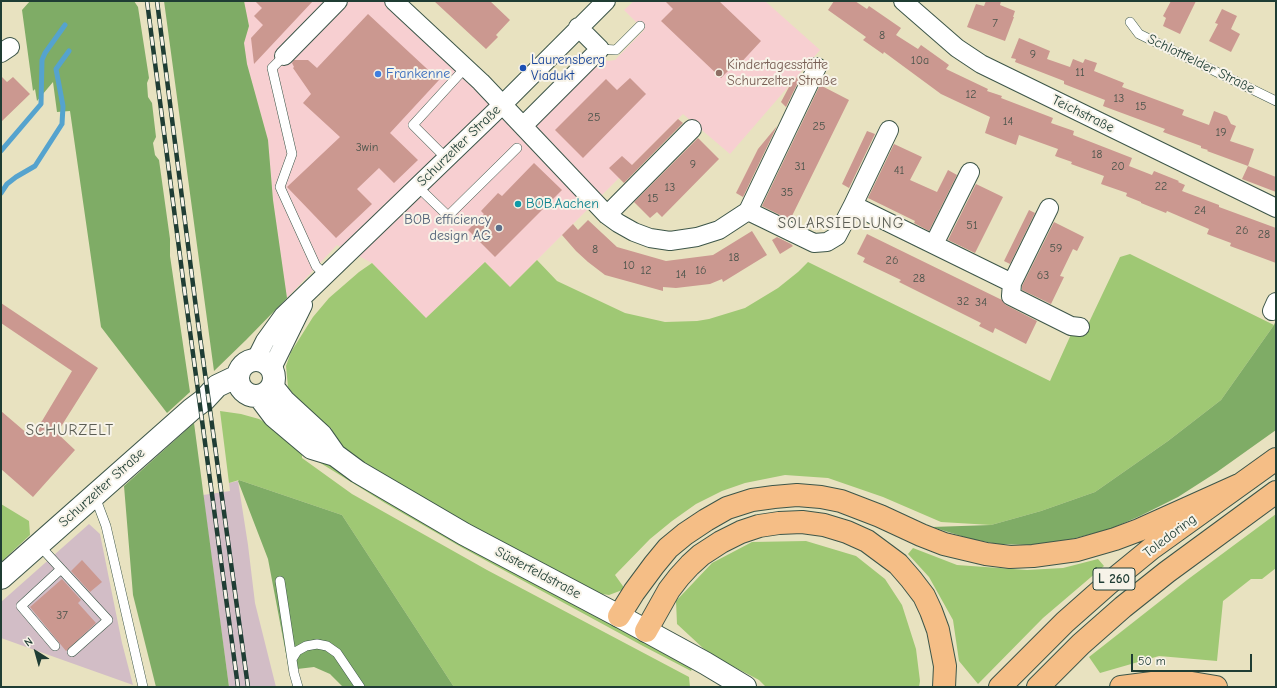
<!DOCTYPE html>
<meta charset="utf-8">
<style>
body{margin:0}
#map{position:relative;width:1277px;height:688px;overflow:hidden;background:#e8e2c0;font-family:"Comic Neue",sans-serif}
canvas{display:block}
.frame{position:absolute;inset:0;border:2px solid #1f3d34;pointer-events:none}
.north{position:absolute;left:16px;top:632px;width:40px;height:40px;-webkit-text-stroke:3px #f7f3e8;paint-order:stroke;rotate:323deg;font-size:11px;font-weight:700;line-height:16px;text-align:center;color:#1f3d34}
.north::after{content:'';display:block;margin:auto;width:14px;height:18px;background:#1f3d34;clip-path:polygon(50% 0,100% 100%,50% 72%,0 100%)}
.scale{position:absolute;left:1131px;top:654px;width:121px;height:18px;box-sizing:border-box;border:2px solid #1f3d34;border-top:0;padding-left:5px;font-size:12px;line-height:14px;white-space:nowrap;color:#1f3d34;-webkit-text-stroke:3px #f7f3e8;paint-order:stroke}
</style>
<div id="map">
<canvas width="1277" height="688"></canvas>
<div class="frame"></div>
<div class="north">N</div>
<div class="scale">50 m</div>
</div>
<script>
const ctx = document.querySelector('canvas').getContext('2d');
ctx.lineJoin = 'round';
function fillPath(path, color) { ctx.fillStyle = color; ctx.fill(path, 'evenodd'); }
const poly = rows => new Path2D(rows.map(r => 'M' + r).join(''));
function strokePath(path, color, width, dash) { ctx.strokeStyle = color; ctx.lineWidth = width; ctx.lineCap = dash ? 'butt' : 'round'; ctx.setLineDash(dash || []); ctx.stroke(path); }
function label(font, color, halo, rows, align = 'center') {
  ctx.font = font + ' "Comic Neue",sans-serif'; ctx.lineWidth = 4; ctx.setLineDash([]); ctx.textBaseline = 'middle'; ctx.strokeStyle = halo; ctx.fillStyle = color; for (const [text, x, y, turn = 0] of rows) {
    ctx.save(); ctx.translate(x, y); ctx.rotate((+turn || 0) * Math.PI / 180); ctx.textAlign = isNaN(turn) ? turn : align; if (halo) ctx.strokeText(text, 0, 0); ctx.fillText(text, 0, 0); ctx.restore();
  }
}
fillPath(poly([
 [244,1,401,1,536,124,602,58,608,61,615,60,644,30,624,10,634,1,765,1,820,50,730,154,683,114,510,287,485,262,426,319,372,263,337,245,287,298,273,200,268,140,247,64,244,43,249,26]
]), '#f7cfd1');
fillPath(poly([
 [238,481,248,545,255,603,276,687,229,687,203,495,230,491,229,483],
 [89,524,100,534,122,643,133,685,1,638,1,602]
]), '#d2bdc6');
fillPath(poly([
 [1130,254,1274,325,1221,400,1168,441,1095,492,1041,511,991,525,941,522,883,497,828,478,785,475,745,483,722,491,696,504,672,521,650,539,615,575,625,589,609,595,595,593,521,557,355,457,328,434,332,429,313,415,299,401,288,387,286,366,291,352,313,317,329,298,359,272,372,263,426,318,485,262,510,287,537,260,557,281,625,313,665,322,697,321,709,319,745,308,778,288,798,272,808,262,1050,381,1073,330,1083,335,1120,257],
 [220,411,241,414,259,419,278,430,302,454,302,458,352,494,487,570,689,677,690,687,454,687,342,515,239,480,229,483],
 [315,455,693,666,691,671,643,646,461,547,385,503,314,459],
 [1,504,29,521,30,535,1,562],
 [1276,514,1276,568,1262,579,1251,579,1223,601,1217,661,1159,656,1100,673,1089,657,1187,580],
 [806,541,856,556,885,579,902,605,916,649,920,681,919,687,766,687,759,680,721,660,704,649,677,624,676,601,712,563,752,542],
 [913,548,957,565,1027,570,1063,568,1098,559,1104,566,1043,618,978,684,959,661,953,620,929,577,908,554]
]), '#9fc874');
fillPath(poly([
 [30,1,134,1,138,7,149,78,147,83,148,97,152,103,156,137,153,143,155,155,159,160,170,239,170,256,190,392,167,413,101,327,70,111,57,112,53,82,37,101,35,89,33,91,22,10],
 [164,1,244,1,249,26,244,43,247,64,268,140,273,200,287,298,246,340,214,371],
 [1276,320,1276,430,1217,472,1178,497,1140,516,1110,529,1072,539,1030,545,998,544,971,539,932,527,991,525,1041,511,1095,492,1168,441,1221,400,1274,325],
 [194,423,229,687,156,687,133,595,124,486],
 [239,480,342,515,454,687,343,687,330,674,314,667,289,670,268,559,238,481]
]), '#7fac66');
strokePath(poly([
 [1,151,41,104,42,60,45,53,65,25],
 [1,193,7,184,16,177,35,166,62,124,63,106,56,69,69,51]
]), '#55a3ce', 5);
fillPath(poly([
 [255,1,313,1,254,64,251,38,263,25,254,16,262,8],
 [434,1,490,1,510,20,496,35,498,37,486,49],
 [665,1,719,1,761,41,736,68,733,66,721,78,661,21,673,9],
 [834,1,855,1,867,9,869,6,901,28,896,35,918,49,921,45,949,65,946,69,988,89,987,91,1002,96,1001,98,1053,118,1051,123,1074,131,1073,135,1132,158,1129,166,1152,175,1154,171,1179,181,1178,182,1185,185,1182,191,1219,205,1219,207,1276,228,1276,263,1230,246,1231,243,1207,234,1209,229,1167,211,1166,213,1141,203,1141,202,1126,196,1127,193,1101,184,1104,176,1071,164,1072,162,1055,156,1058,149,1019,135,1016,145,985,133,990,117,941,94,884,52,883,54,863,40,866,37,828,10],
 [986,1,1001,1,1000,5,1015,11,1013,17,1014,17,1005,41,967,27,976,4,984,6],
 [1171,1,1196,1,1180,34,1163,26,1166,18,1163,16],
 [1222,9,1237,16,1231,29,1240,34,1231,52,1209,41,1218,24,1215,23],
 [368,14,439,80,390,133,418,160,394,183,379,168,357,189,372,204,336,238,287,187,340,137,303,103,311,94,293,68,294,67,292,63,294,60,308,60,317,68],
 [1019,38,1050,51,1047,59,1070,67,1073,59,1083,63,1085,59,1097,63,1094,71,1124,83,1122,87,1184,110,1182,115,1209,125,1214,111,1227,116,1231,124,1236,126,1230,141,1254,149,1248,166,1276,177,1276,192,1242,179,1248,166,1207,151,1208,150,1201,148,1201,146,1163,132,1165,129,1103,106,1105,100,1064,84,1064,81,1015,62,1016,59,1011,58],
 [799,75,801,76,786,107,781,102,789,87],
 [1,76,7,82,13,77,30,94,1,122],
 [630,78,646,94,583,158,555,130,606,79,617,90],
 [820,85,849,100,790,220,762,206],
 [678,119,683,123,624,183,609,168,622,156,632,165],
 [777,126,743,197,736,193,758,149],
 [867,131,875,134,849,188,842,184],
 [698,138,719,159,662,217,657,212,650,218,634,202],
 [894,144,922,157,910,180,937,192,948,170,957,175,929,231,914,223,915,221,868,198],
 [534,163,562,190,495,257,468,230,484,214,481,211,498,193,502,196],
 [976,184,1003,197,975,253,948,240],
 [1029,210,1035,213,1010,264,1004,261],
 [588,220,617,247,666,261,713,255,752,231,767,255,723,282,722,279,710,284,676,288,663,287,663,291,605,275,588,262,576,251,562,235,573,224,578,230],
 [1054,222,1084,237,1077,251,1073,249,1060,276,1064,277,1051,304,1022,290,1022,286],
 [867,234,1002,300,1006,305,1037,321,1026,344,995,328,993,333,979,326,981,323,899,282,901,280,863,262,865,258,857,254],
 [777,237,791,244,793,246,780,254,772,240],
 [1,303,98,368,57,433,75,450,33,497,1,469,1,411,29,435,42,421,72,371,1,323],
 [82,560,102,582,90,592,71,571],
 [62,579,81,600,78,603,96,623,66,651,30,607]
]), '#cb9890');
const service = poly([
 [1130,22,1139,34,1276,101],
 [600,49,616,50,640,26],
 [284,56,272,68,292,154,280,187,316,266,325,275],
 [446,158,413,125,466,67],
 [417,186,448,216,517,148],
 [93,496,97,502,106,526,143,687],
 [39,545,108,620,72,652],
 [280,581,294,673,298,687],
 [55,646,21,606,61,569],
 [292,659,297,651,306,646,317,644,327,646,337,653,360,687]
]);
const minor = poly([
 [394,1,481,82,607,215,618,223,634,232,650,238,670,241,697,237,719,230,748,211,814,243,827,242,837,236,853,205,1012,283,1011,296,1071,326,1080,327],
 [903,1,957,48,981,64,1276,208],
 [1,53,10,47],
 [284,56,338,1],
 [523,126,600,49,578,27],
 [853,205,889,130],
 [748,211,817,67],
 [607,215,692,129],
 [934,244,970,172],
 [1012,283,1049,208],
 [1272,311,1276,302],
 [256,359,265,341,283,316,502,105,606,1],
 [272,368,303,305]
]);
const tertiary = poly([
 '238 378a18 18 0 1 1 36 0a18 18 0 1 1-36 0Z',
 [272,386,284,401,321,435,335,455,358,472,464,534,619,616,705,663,745,687],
 [259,396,274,416,312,448,335,455],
 [1,578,192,409,204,400,217,386,238,376]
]);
const trunk = poly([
 [619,616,634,592,654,565,668,548,685,534,706,520,727,508,752,500,774,497,797,495,821,497,841,501,880,516,921,535,944,544,986,554,1010,557,1033,556,1077,550,1115,539,1139,530,1239,485],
 [646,631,669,590,679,577,690,565,701,555,721,542,741,532,759,526,779,523,802,522,824,525,847,532,867,541,898,564,911,579,924,596,931,611,938,630,945,666,944,687],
 [1000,687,1065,622,1108,584,1152,548,1276,459],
 [1038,687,1081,644,1123,607,1167,572,1276,492],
 [1121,687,1160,682,1186,682,1216,687]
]);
strokePath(service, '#3d5649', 10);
strokePath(minor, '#3d5649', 20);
strokePath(tertiary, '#3d5649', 24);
strokePath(trunk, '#3d5649', 24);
strokePath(service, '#fff', 9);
strokePath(minor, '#fff', 18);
strokePath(tertiary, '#fff', 22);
strokePath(trunk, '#f5be86', 22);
const rail = poly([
 [147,1,184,287,238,687],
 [157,1,196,308,248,687]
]);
strokePath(rail, '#1f3d34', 4.5);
strokePath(rail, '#f7f3e8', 3, [9]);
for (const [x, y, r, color] of [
 [523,68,4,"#1a4fb4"],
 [719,73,4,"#8d6e63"],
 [378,74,4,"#3f7fe0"],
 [518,204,4,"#0f9aa8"],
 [499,228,4,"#5c6f8a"]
]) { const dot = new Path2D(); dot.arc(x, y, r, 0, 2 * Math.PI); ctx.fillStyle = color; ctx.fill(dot); strokePath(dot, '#f7f3e8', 1.5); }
label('12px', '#4a544b', null, [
 ["7",995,24],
 ["8",882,36],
 ["9",1033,55],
 ["10a",920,61],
 ["11",1080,73],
 ["12",971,95],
 ["13",1119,99],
 ["15",1141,107],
 ["25",594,118],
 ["14",1008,122],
 ["25",819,127],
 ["19",1221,133],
 ["3win",367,148],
 ["18",1097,155],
 ["9",693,165],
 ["31",800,167],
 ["20",1118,167],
 ["41",899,171],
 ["22",1161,187],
 ["13",670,188],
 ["35",787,193],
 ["15",653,199],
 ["24",1200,211],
 ["51",972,226],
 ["26",1242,231],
 ["28",1264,235],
 ["59",1056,249],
 ["8",595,250],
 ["18",734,258],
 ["26",892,261],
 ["10",629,266],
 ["12",646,271],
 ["16",701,271],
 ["14",681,275],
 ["63",1043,276],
 ["28",919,279],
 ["32",963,302],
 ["34",981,303],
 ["37",62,616]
]);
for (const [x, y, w] of [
 [1114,579,42]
]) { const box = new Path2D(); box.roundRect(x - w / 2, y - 11, w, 22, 3); ctx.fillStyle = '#f7f3e8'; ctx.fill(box); strokePath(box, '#1f3d34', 1); }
label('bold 13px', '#1f3d34', null, [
 ["L 260",1114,579]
]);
label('14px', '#164399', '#f7f3e8', [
 ["Laurensberg",531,60],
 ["Viadukt",531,76]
], 'left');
label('14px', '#1f3d34', '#f7f3e8', [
 ["Schlottfelder Straße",1201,64,26],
 ["Teichstraße",1083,114,26],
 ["Schurzelter Straße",459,146,-44],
 ["Schurzelter Straße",102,488,-42],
 ["Toledoring",1170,536,-37],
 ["Süsterfeldstraße",538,573,28]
]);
label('14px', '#785e54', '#f7f3e8', [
 ["Kindertagesstätte",727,65],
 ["Schurzelter Straße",727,81]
], 'left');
label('14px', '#366cbe', '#f7f3e8', [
 ["Frankenne",386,74]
], 'left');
label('14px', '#0d838f', '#f7f3e8', [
 ["BOB.Aachen",526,204]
], 'left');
label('14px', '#4e5e75', '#f7f3e8', [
 ["BOB efficiency",491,220],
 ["design AG",491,236]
], 'right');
ctx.letterSpacing = '1px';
label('15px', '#5b5d54', '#f7f3e8', [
 ["SOLARSIEDLUNG",841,224],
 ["SCHURZELT",70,431]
]);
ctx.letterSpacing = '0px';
</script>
